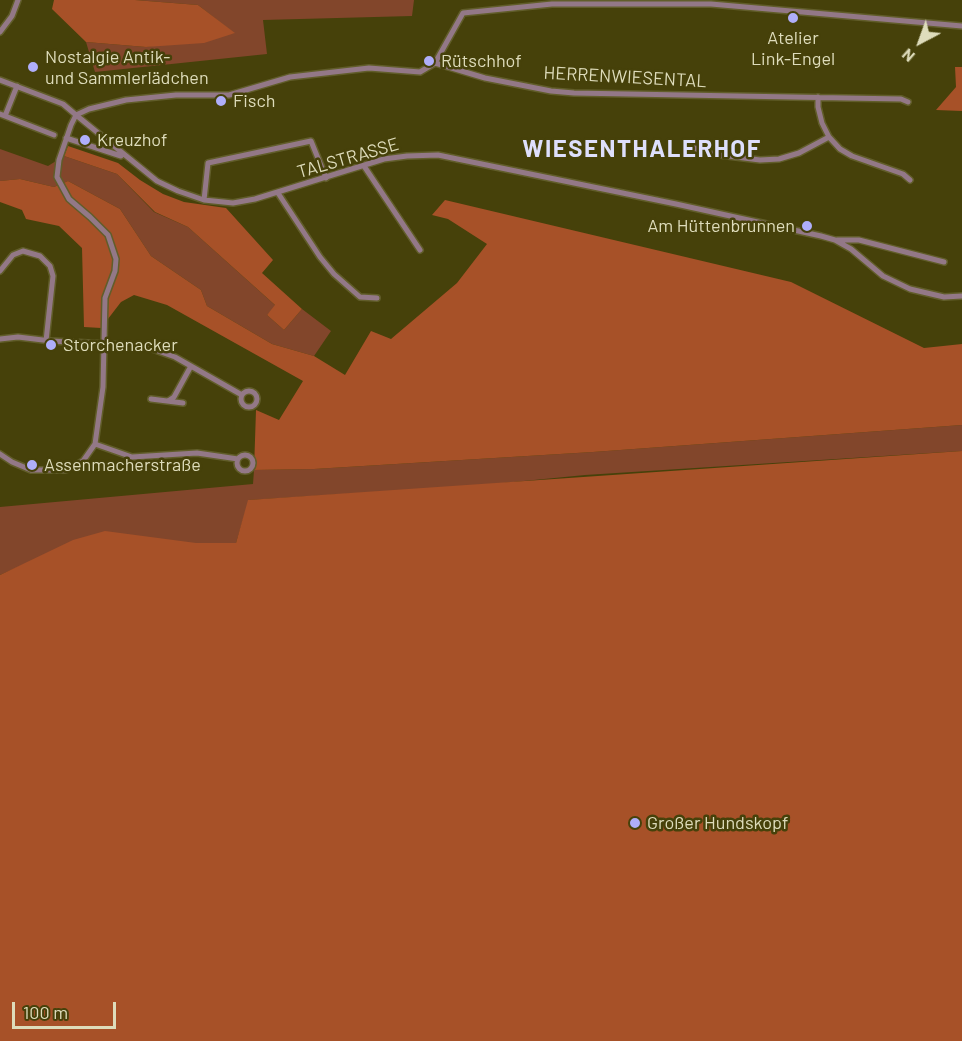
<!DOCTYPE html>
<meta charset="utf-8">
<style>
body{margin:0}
#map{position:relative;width:962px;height:1041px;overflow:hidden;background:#46410a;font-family:Barlow,sans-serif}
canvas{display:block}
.north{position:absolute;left:890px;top:12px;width:60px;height:60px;-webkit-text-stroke:4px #46410a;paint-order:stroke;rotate:221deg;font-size:16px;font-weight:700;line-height:24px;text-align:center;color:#dedcbb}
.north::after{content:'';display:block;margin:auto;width:21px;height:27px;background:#dedcbb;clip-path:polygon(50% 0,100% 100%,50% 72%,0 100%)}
.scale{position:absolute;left:12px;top:1002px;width:104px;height:27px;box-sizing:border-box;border:3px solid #dedcbb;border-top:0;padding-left:8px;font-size:18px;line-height:21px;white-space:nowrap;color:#dedcbb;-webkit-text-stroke:4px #46410a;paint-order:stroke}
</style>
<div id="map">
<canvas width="962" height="1041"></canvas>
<div class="north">N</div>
<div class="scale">100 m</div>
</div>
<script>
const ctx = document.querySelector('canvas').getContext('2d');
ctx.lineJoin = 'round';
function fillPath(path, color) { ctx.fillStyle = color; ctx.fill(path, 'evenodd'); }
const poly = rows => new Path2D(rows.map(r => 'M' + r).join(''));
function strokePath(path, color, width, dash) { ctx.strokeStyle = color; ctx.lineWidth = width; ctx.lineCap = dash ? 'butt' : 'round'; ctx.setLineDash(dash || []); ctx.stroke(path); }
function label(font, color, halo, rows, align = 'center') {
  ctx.font = font + ' Barlow,sans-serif'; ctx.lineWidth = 5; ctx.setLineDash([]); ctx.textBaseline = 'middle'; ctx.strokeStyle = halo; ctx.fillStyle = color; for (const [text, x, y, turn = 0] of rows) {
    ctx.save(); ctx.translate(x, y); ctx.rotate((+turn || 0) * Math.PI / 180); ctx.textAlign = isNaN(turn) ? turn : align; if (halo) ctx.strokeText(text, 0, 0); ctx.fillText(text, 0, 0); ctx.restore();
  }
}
fillPath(poly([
 [135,0,414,0,412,16,263,20,267,54,95,72,86,42,146,47,234,33,198,5],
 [0,149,48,166,64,156,117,174,154,212,188,227,276,306,267,315,284,330,302,309,331,331,314,356,272,344,207,306,201,290,151,256,120,209,68,181,54,187,20,179,0,181],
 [962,425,962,451,585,475,473,486,249,500,236,543,196,543,34,560,0,575,0,507,253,484,254,470,314,469,593,452]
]), '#82462b');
fillPath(poly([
 [54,0,135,0,198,5,235,33,204,43,146,47,86,42,52,9],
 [955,67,962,67,962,111,936,110,956,87],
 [68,146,118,163,140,180,163,194,184,202,226,208,273,260,262,273,302,309,284,330,267,315,275,305,188,227,155,212,117,174,64,156],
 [20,179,54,187,68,181,120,209,151,256,201,290,207,306,272,344,314,356,345,375,371,331,391,339,457,283,487,244,448,219,432,215,445,200,791,282,924,348,962,344,962,425,593,452,314,469,254,470,256,410,279,420,303,381,167,305,134,295,121,302,101,328,84,327,82,248,59,226,26,219,22,210,0,202,0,181],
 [962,451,962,1041,0,1041,0,575,73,540,105,531,196,543,236,543,248,500]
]), '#a75128');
const street = poly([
 [0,32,12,16,18,0],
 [435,63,485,78,551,91,574,93,901,99,908,102],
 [0,80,63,104,76,115,89,109,126,100,176,95,229,95,290,77,369,68,420,72,435,63,463,13,552,4,711,4,962,26],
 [818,97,818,107,822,123,829,137,840,149,852,156,903,174,910,180],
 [0,114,54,135],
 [5,116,17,86],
 [66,138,121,156],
 [689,145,704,153,760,160,779,159,799,153,829,137],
 [364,166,420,250],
 [278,193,320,257,334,274,360,297,377,298],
 [204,200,208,163,311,141,326,178],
 [837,240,859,240,944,262],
 [0,271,13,255,23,251,40,256,50,266,53,276,46,341],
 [0,339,18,337,51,341,144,346,175,357,242,395],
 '241 399a8 8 0 1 1 16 0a8 8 0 1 1-16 0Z',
 [151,399,183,403],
 [168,401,174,397,191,366],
 [95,444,132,457,197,453,238,459],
 [0,454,12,462,31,470,66,470,83,461,95,444,103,387,105,298,115,271,116,259,108,235,90,217,69,199,57,177,59,160,71,125,76,115,157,181,178,191,204,200,233,203,255,199,384,159,407,156,438,155,676,204,821,236,835,240,851,249,883,276,910,289,944,297,962,296],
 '237 463a8 8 0 1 1 16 0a8 8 0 1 1-16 0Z'
]);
strokePath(street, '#615d2a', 8);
strokePath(street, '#937887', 5);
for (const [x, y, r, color] of [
 [793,18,6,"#afaefa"],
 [429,61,6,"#afaefa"],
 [33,67,6,"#afaefa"],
 [221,101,6,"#afaefa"],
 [85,140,6,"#afaefa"],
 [807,226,6,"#afaefa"],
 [51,345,6,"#afaefa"],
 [32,465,6,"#afaefa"],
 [635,823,6,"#afaefa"]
]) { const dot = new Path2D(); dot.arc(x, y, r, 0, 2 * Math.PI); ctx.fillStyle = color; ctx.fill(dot); strokePath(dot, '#46410a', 2); }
label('18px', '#dedcbb', '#46410a', [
 ["Atelier",793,38,"center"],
 ["Link-Engel",793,59,"center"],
 ["Nostalgie Antik-",45,57],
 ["und Sammlerlädchen",45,78],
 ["Rütschhof",441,61],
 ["Fisch",233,101],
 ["Kreuzhof",97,140],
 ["Am Hüttenbrunnen",795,226,"right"],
 ["Storchenacker",63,345],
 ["Assenmacherstraße",44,465],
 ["Großer Hundskopf",647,823]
], 'left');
label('18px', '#dedcbb', '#46410a', [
 ["HERRENWIESENTAL",625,77,3],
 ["TALSTRASSE",348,158,-16]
]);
ctx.letterSpacing = '1.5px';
label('bold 24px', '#dedffc', '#46410a', [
 ["WIESENTHALERHOF",642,149]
]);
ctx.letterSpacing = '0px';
</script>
